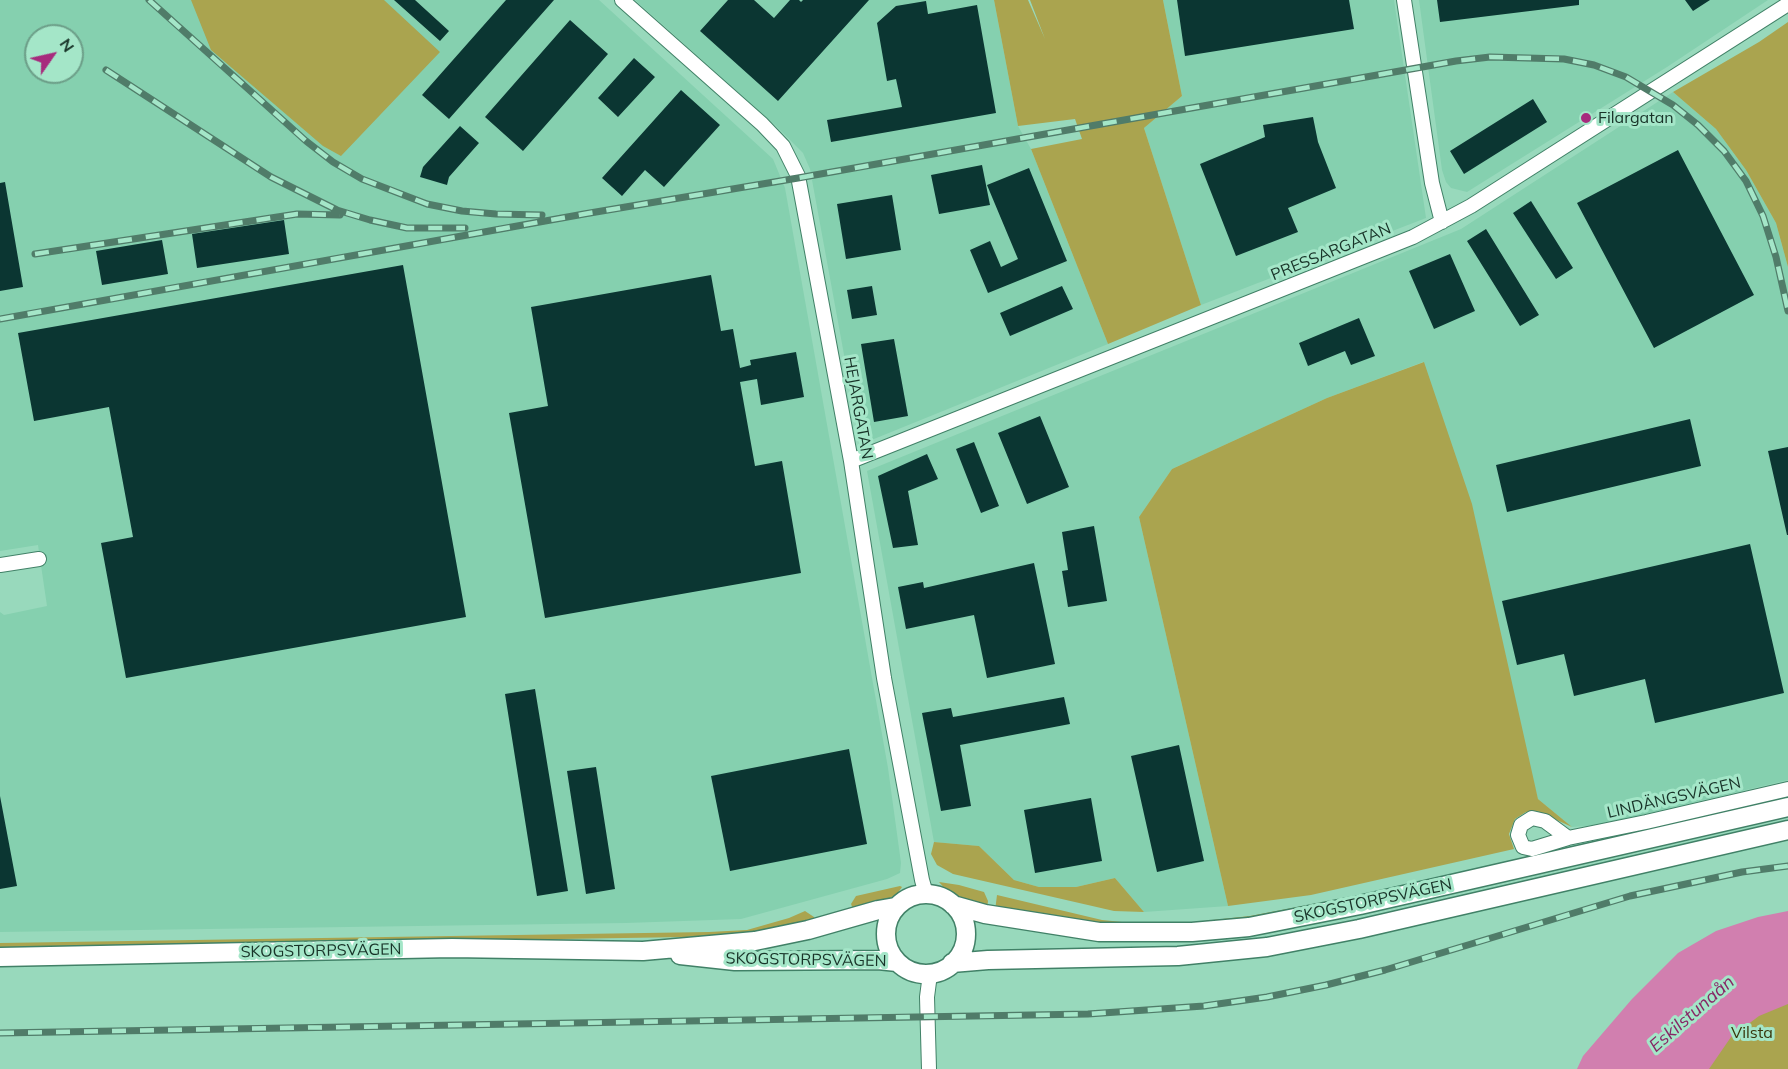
<!DOCTYPE html>
<meta charset="utf-8">
<style>
body{margin:0}
#map{position:relative;width:1788px;height:1069px;overflow:hidden;background:#98d9bc;font-family:Mulish,sans-serif}
canvas{display:block}
.north{position:absolute;left:24px;top:24px;width:60px;height:60px;box-sizing:border-box;background:#a4e6c8;border:2px solid #6c9e88;border-radius:50%;rotate:56deg;font-size:16px;font-weight:700;line-height:24px;text-align:center;color:#183328}
.north::after{content:'';display:block;margin:auto;width:21px;height:27px;background:#a72b7d;clip-path:polygon(50% 0,100% 100%,50% 72%,0 100%)}
</style>
<div id="map">
<canvas width="1788" height="1069"></canvas>
<div class="north">N</div>
</div>
<script>
const ctx = document.querySelector('canvas').getContext('2d');
ctx.lineJoin = 'round';
function fillPath(path, color) { ctx.fillStyle = color; ctx.fill(path, 'evenodd'); }
const poly = rows => new Path2D(rows.map(r => 'M' + r).join(''));
function strokePath(path, color, width, dash) { ctx.strokeStyle = color; ctx.lineWidth = width; ctx.lineCap = dash ? 'butt' : 'round'; ctx.setLineDash(dash || []); ctx.stroke(path); }
function label(font, color, halo, rows, align = 'center') {
  ctx.font = font + ' Mulish,sans-serif'; ctx.lineWidth = 6; ctx.setLineDash([]); ctx.textBaseline = 'middle'; ctx.strokeStyle = halo; ctx.fillStyle = color; for (const [text, x, y, turn = 0] of rows) {
    ctx.save(); ctx.translate(x, y); ctx.rotate((+turn || 0) * Math.PI / 180); ctx.textAlign = isNaN(turn) ? turn : align; if (halo) ctx.strokeText(text, 0, 0); ctx.fillText(text, 0, 0); ctx.restore();
  }
}
fillPath(poly([
 [0,0,599,0,773,159,785,188,888,768,901,863,900,873,887,879,741,919,626,923,0,932,0,612,4,615,47,606,38,545,0,551],
 [36,36,72,36,72,72,36,72],
 [635,0,994,0,1018,126,1031,149,1108,344,869,441,858,431,810,169,803,153,775,125],
 [1163,0,1394,0,1426,218,1201,305,1144,128,1182,96],
 [1419,0,1768,0,1667,67,1467,192,1451,188,1446,182,1442,170],
 [1673,92,1716,129,1746,170,1776,223,1788,267,1788,780,1598,825,1572,827,1538,799,1423,362,1327,398,1172,469,1139,517,1228,906,1144,912,1115,878,1076,887,1039,887,1014,880,979,846,934,842,867,471,1461,229]
]), '#85d0af');
fillPath(poly([
 [191,0,384,0,440,52,341,156,323,146,211,50],
 [994,0,1028,0,1045,39,1030,0,1163,0,1182,96,1144,128,1201,305,1108,344,1031,149,1082,139,1075,119,1018,126],
 [1788,22,1788,267,1776,223,1746,170,1716,129,1673,92,1759,42],
 [1424,362,1472,504,1538,799,1572,827,1537,811,1526,812,1515,819,1509,834,1514,849,1311,895,1228,906,1139,517,1172,469,1327,398],
 [1788,798,1788,802,1453,878,1215,925,1121,927,995,911,997,895,1102,920,1142,924,1195,922,1250,916,1361,895],
 [934,842,979,846,1014,880,1039,887,1076,887,1115,878,1144,912,1114,911,953,874,937,865,931,854],
 [939,882,959,885,984,892,988,901,987,909,947,891],
 [900,886,902,887,897,894,888,899,853,909,851,904,856,896],
 [805,911,814,917,815,921,745,933,686,937,0,948,0,943,709,932,747,930,789,918],
 [1788,991,1788,1069,1657,1069]
]), '#aaa44f');
fillPath(poly([
 [1788,911,1788,1004,1759,1016,1731,1037,1709,1069,1577,1069,1583,1056,1632,999,1678,953,1716,931,1758,917]
]), '#d17faf');
fillPath(poly([
 [394,0,415,0,449,31,440,41],
 [506,0,554,0,449,119,422,95],
 [728,0,754,0,774,18,790,0,799,0,801,2,803,0,869,0,778,101,700,31],
 [1177,0,1349,0,1354,29,1185,56],
 [1437,0,1579,0,1579,5,1440,22],
 [1685,0,1710,0,1693,11],
 [926,1,928,14,977,5,996,113,831,142,827,120,902,107,896,79,887,81,877,23,896,6],
 [570,20,608,54,523,151,485,117],
 [634,58,655,77,618,117,598,98],
 [681,90,720,125,664,187,645,170,622,196,602,178],
 [1533,99,1547,122,1464,174,1450,151],
 [1313,117,1318,142,1336,188,1288,208,1298,232,1236,256,1200,164,1265,137,1263,125],
 [460,126,479,143,449,177,447,185,420,177,423,167],
 [1678,150,1754,295,1654,348,1577,203],
 [982,165,990,205,939,214,931,175],
 [1029,168,1067,261,988,293,970,250,990,241,1001,267,1018,259,987,185],
 [5,182,23,287,0,291,0,183],
 [892,195,901,250,846,259,837,204],
 [1531,201,1573,268,1556,279,1513,213],
 [284,220,289,254,197,268,192,234],
 [1486,229,1539,315,1520,326,1467,241],
 [162,240,168,274,102,285,96,251],
 [1450,254,1475,311,1434,329,1409,271],
 [403,265,466,617,126,678,101,543,133,537,109,407,34,421,18,333],
 [711,275,721,331,733,329,740,368,751,365,750,360,796,352,804,397,761,405,757,379,740,382,755,466,782,461,801,573,545,618,509,413,548,406,531,307],
 [872,286,877,315,852,319,847,290],
 [1062,286,1073,309,1010,336,1000,313],
 [1359,318,1375,356,1351,365,1345,351,1308,366,1299,343],
 [894,339,908,416,874,422,861,344],
 [1040,416,1069,487,1027,504,998,433],
 [1690,419,1701,466,1507,512,1496,465],
 [974,442,999,506,981,513,956,449],
 [1788,447,1788,535,1787,535,1768,451],
 [927,454,938,479,908,491,918,545,893,548,878,476],
 [1094,526,1107,601,1068,607,1062,571,1068,570,1062,532],
 [1750,544,1784,693,1655,723,1645,679,1574,696,1564,654,1517,665,1502,601],
 [1034,563,1055,664,987,678,974,615,906,629,898,587,923,582,924,588],
 [535,689,568,891,537,896,505,694],
 [1064,697,1070,724,960,745,971,806,941,811,922,713,951,708,953,717],
 [1179,745,1204,861,1157,872,1131,756],
 [849,749,867,844,730,871,711,776],
 [596,767,615,889,586,894,567,771],
 [0,796,17,886,0,889],
 [1091,798,1102,861,1035,873,1024,810]
]), '#0b3632');
const street = poly([
 [622,0,762,124,783,146,798,176,851,461,884,678,922,880,926,894],
 [1404,0,1432,183,1442,222],
 [851,461,1413,237,1471,206,1788,4],
 [0,565,39,559],
 [1568,838,1545,821,1532,818,1521,825,1518,835,1523,847,1532,849,1568,838,1646,822,1788,789],
 [929,1069,927,997,930,974]
]);
const secondary = poly([
 '886 934a40 40 0 1 1 80 0a40 40 0 1 1-80 0Z',
 [953,905,985,914,1099,932,1192,932,1249,927,1360,905,1788,807],
 [680,955,735,961,878,960,897,962],
 [0,957,452,948,643,951,755,941,808,930,878,910,895,907],
 [952,963,988,960,1178,956,1267,947,1359,929,1788,830]
]);
strokePath(street, '#418167', 16);
strokePath(secondary, '#418167', 21);
strokePath(street, '#fff', 14);
strokePath(secondary, '#fff', 18);
const rail = poly([
 [149,0,306,141,333,162,362,179,427,204,462,211,496,214,542,215],
 [106,70,271,177,337,210,370,220,407,228,465,228],
 [35,254,297,214,340,215],
 [0,319,584,214,798,178,1456,61,1490,57,1564,59,1594,65,1626,77,1673,105,1698,125,1724,151,1746,181,1763,216,1776,257,1788,311],
 [0,1033,1088,1014,1204,1006,1267,997,1326,985,1385,970,1630,896,1742,872,1788,866]
]);
strokePath(rail, '#507c69', 7);
strokePath(rail, '#a4e6c8', 4.5, [14]);
for (const [x, y, r, color] of [
 [1586,118,6,"#a72b7d"]
]) { const dot = new Path2D(); dot.arc(x, y, r, 0, 2 * Math.PI); ctx.fillStyle = color; ctx.fill(dot); strokePath(dot, '#a4e6c8', 2); }
label('16px', '#183328', '#a4e6c8', [
 ["Filargatan",1598,118]
], 'left');
label('16px', '#183328', '#a4e6c8', [
 ["PRESSARGATAN",1331,252,-22],
 ["HEJARGATAN",858,408,80],
 ["LINDÄNGSVÄGEN",1674,798,-13],
 ["SKOGSTORPSVÄGEN",1373,901,-12],
 ["SKOGSTORPSVÄGEN",321,951,-1],
 ["SKOGSTORPSVÄGEN",806,960,1]
]);
label('16px', '#38350b', '#a4e6c8', [
 ["Vilsta",1752,1033]
]);
label('italic 18px', '#872665', '#a4e6c8', [
 ["Eskilstunaån",1692,1014,-41]
]);
</script>
